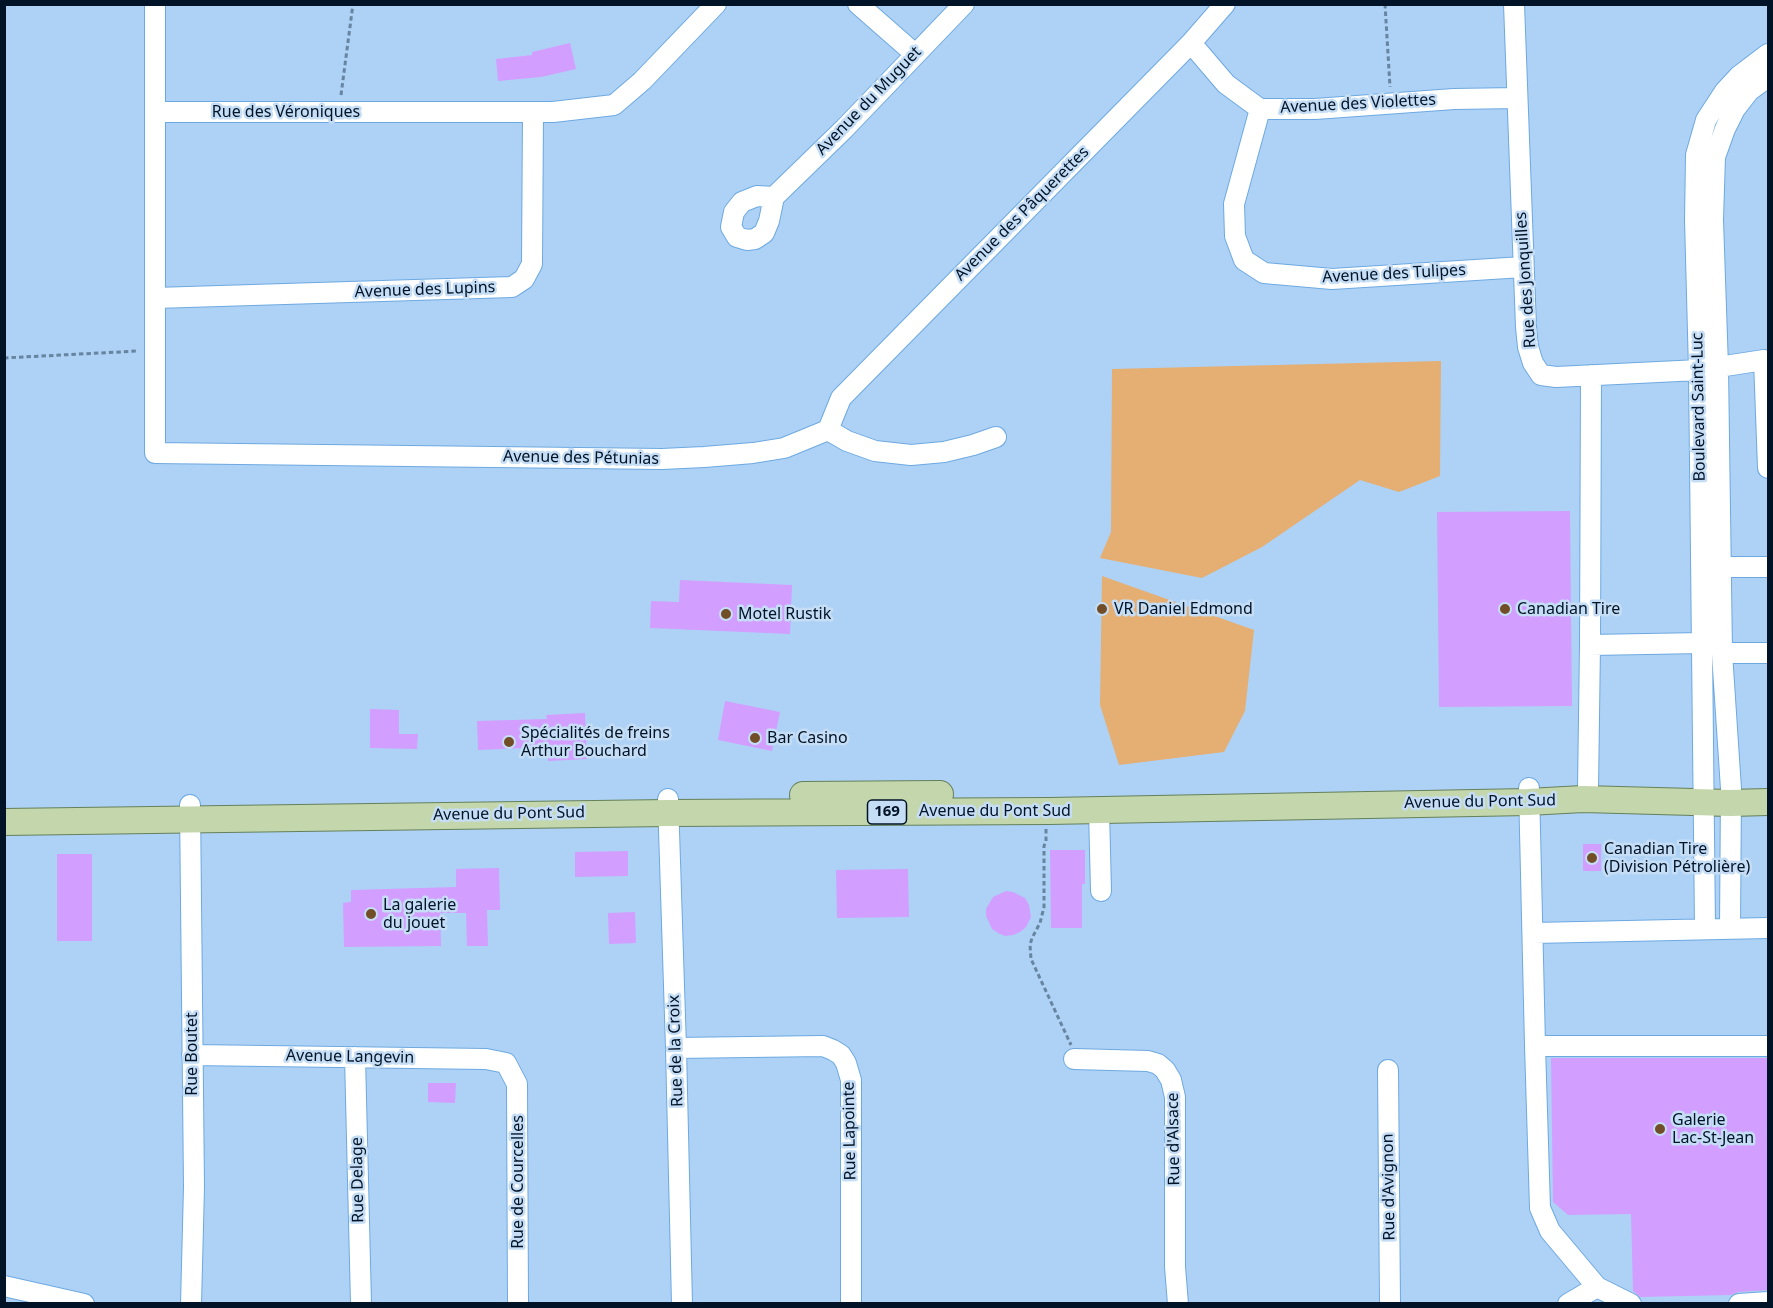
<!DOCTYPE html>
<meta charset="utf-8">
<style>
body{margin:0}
#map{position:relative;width:1773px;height:1308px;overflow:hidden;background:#aed2f5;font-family:"Noto Sans",sans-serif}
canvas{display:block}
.frame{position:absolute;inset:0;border:6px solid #001327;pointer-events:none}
</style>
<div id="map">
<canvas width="1773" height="1308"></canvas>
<div class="frame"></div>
</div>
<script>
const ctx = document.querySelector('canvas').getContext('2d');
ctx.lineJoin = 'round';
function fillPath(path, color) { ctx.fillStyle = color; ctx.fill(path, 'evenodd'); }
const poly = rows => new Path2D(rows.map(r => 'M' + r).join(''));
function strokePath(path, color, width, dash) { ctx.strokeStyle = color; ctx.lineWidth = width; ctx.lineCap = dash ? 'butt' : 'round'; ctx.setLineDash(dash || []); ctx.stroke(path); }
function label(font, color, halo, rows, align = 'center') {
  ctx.font = font + ' "Noto Sans",sans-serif'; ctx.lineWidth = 5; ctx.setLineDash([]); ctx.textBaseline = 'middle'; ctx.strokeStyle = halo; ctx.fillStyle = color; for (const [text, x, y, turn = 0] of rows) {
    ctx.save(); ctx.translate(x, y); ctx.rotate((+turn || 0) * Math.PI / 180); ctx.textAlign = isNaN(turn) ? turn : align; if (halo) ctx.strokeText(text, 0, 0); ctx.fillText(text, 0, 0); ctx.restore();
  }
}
fillPath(poly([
 [1441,361,1440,476,1399,492,1360,480,1262,547,1202,578,1100,558,1111,532,1112,369],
 [1102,576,1254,630,1245,711,1224,752,1119,765,1100,705]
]), '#e5ae72');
fillPath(poly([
 [570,43,576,69,541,77,498,81,496,59,532,55,532,52],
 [1570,511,1572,706,1439,707,1437,512],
 [680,580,792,585,790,634,650,628,651,601,679,602],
 [725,701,780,712,772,751,718,740],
 [370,709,399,710,399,734,418,734,417,749,370,748],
 [585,713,587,759,548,761,548,747,478,750,477,721,547,719,546,715],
 [1583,844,1601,844,1601,871,1583,871],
 [1050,850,1085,850,1085,884,1082,884,1082,928,1051,928],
 [628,851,628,876,575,877,575,852],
 [57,854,92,854,92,941,57,941],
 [499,868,500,910,487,910,488,946,467,946,466,913,440,913,441,946,344,947,343,903,351,902,351,890,456,887,456,869],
 [908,869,909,917,837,918,836,870],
 [1006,891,1013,892,1025,898,1029,905,1031,917,1026,927,1020,932,1013,935,1005,936,998,933,992,929,986,916,986,909,993,897],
 [635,912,636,943,609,944,608,913],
 [1551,1058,1768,1058,1768,1290,1738,1292,1731,1295,1640,1297,1633,1291,1631,1214,1568,1215,1553,1202],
 [428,1083,456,1083,455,1103,428,1102]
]), '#d29eff');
const minor = poly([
 [155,4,155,112],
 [716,4,642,81,614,105,553,112,155,112,155,453,662,459,704,457,753,453,784,448,828,430,847,441,875,451,911,455,944,452,973,445,996,437],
 [858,4,915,54],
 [1514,4,1526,327,1528,347,1533,363,1541,375,1556,377,1699,370,1764,360,1768,468],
 [1191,43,1226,84,1260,109,1315,109,1454,99,1517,98],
 [1260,109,1234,204,1235,236,1244,260,1264,273,1332,279,1523,267],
 [774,197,757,196,742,202,734,212,731,227,737,237,747,240,755,239,764,233,769,221,774,197,844,129,964,4],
 [155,298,512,287,524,279,532,264,533,113],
 [828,430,841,398,1191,43,1225,4],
 [1708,567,1768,567],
 [1590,645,1703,643],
 [1722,653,1768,653],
 [1529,788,1535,1046,1768,1046],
 [1588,789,1590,645,1591,375],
 [668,799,676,1048,682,1304],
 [190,805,194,1187,191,1304],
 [1099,810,1101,891],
 [1705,928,1699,370,1695,220,1696,155,1706,120,1725,91,1739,76,1768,54],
 [1730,928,1731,789,1722,653,1718,367,1713,220,1715,157,1725,129,1735,109,1749,91,1768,77],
 [1533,933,1768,928],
 [1535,1046,1540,1208,1550,1231,1597,1287],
 [676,1048,823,1046,833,1050,841,1055,846,1063,851,1080,851,1304],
 [192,1055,486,1059,506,1063,517,1084,518,1304],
 [355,1057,361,1304],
 [1074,1059,1148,1061,1158,1064,1165,1070,1171,1080,1175,1097,1175,1267,1178,1304],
 [1388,1070,1390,1304],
 [4,1286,84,1304],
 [1568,1304,1597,1287,1631,1304],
 [1739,1304,1768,1302]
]);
const major = poly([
 [803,795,940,794],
 [4,822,668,813,1049,811,1528,802,1583,799,1730,803,1768,802]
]);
strokePath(minor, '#6da9e1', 22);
strokePath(major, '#65805a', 28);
strokePath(poly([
 [1385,4,1390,87],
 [341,95,353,4],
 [4,358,138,351],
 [1046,829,1046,841,1044,846,1044,907,1040,923,1032,938,1030,945,1031,959,1071,1045]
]), '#6784a0', 3, [4.5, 3]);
strokePath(minor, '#fff', 20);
strokePath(major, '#c4d6ac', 26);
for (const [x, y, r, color] of [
 [1102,609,6,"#714e27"],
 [1505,609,6,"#714e27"],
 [726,614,6,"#714e27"],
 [755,738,6,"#714e27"],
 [509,742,6,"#714e27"],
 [1592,858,6,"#714e27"],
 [371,914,6,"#714e27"],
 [1660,1129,6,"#714e27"]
]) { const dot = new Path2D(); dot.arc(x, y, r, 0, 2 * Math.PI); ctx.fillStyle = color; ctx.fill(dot); strokePath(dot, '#c6def5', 2); }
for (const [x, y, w] of [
 [887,812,39]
]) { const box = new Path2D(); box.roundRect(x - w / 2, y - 12, w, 24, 4.5); ctx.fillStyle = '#c6def5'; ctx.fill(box); strokePath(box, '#001327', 1.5); }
label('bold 15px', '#001327', null, [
 ["169",887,812]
]);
label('16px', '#001327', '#c6def5', [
 ["Avenue du Muguet",869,101,-46],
 ["Avenue des Violettes",1358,104,-3],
 ["Rue des Véroniques",286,112],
 ["Avenue des Pâquerettes",1022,214,-45],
 ["Avenue des Tulipes",1394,274,-3],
 ["Rue des Jonquilles",1526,280,-94],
 ["Avenue des Lupins",425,290,-2],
 ["Boulevard Saint-Luc",1699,407,-91],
 ["Avenue des Pétunias",581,458,1],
 ["Avenue du Pont Sud",1480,802,-1],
 ["Avenue du Pont Sud",995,811],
 ["Avenue du Pont Sud",509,814,-1],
 ["Rue de la Croix",676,1051,-92],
 ["Rue Boutet",192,1054,-90],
 ["Avenue Langevin",350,1057,1],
 ["Rue Lapointe",850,1131,-91],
 ["Rue d'Alsace",1174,1139,-91],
 ["Rue Delage",358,1180,-91],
 ["Rue de Courcelles",518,1182,-90],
 ["Rue d'Avignon",1389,1187,-91]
]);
label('16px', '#001327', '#c6def5', [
 ["VR Daniel Edmond",1114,609],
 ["Canadian Tire",1517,609],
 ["Motel Rustik",738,614],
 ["Spécialités de freins",521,733],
 ["Arthur Bouchard",521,751],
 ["Bar Casino",767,738],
 ["Canadian Tire",1604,849],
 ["(Division Pétrolière)",1604,867],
 ["La galerie",383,905],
 ["du jouet",383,923],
 ["Galerie",1672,1120],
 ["Lac-St-Jean",1672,1138]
], 'left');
</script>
